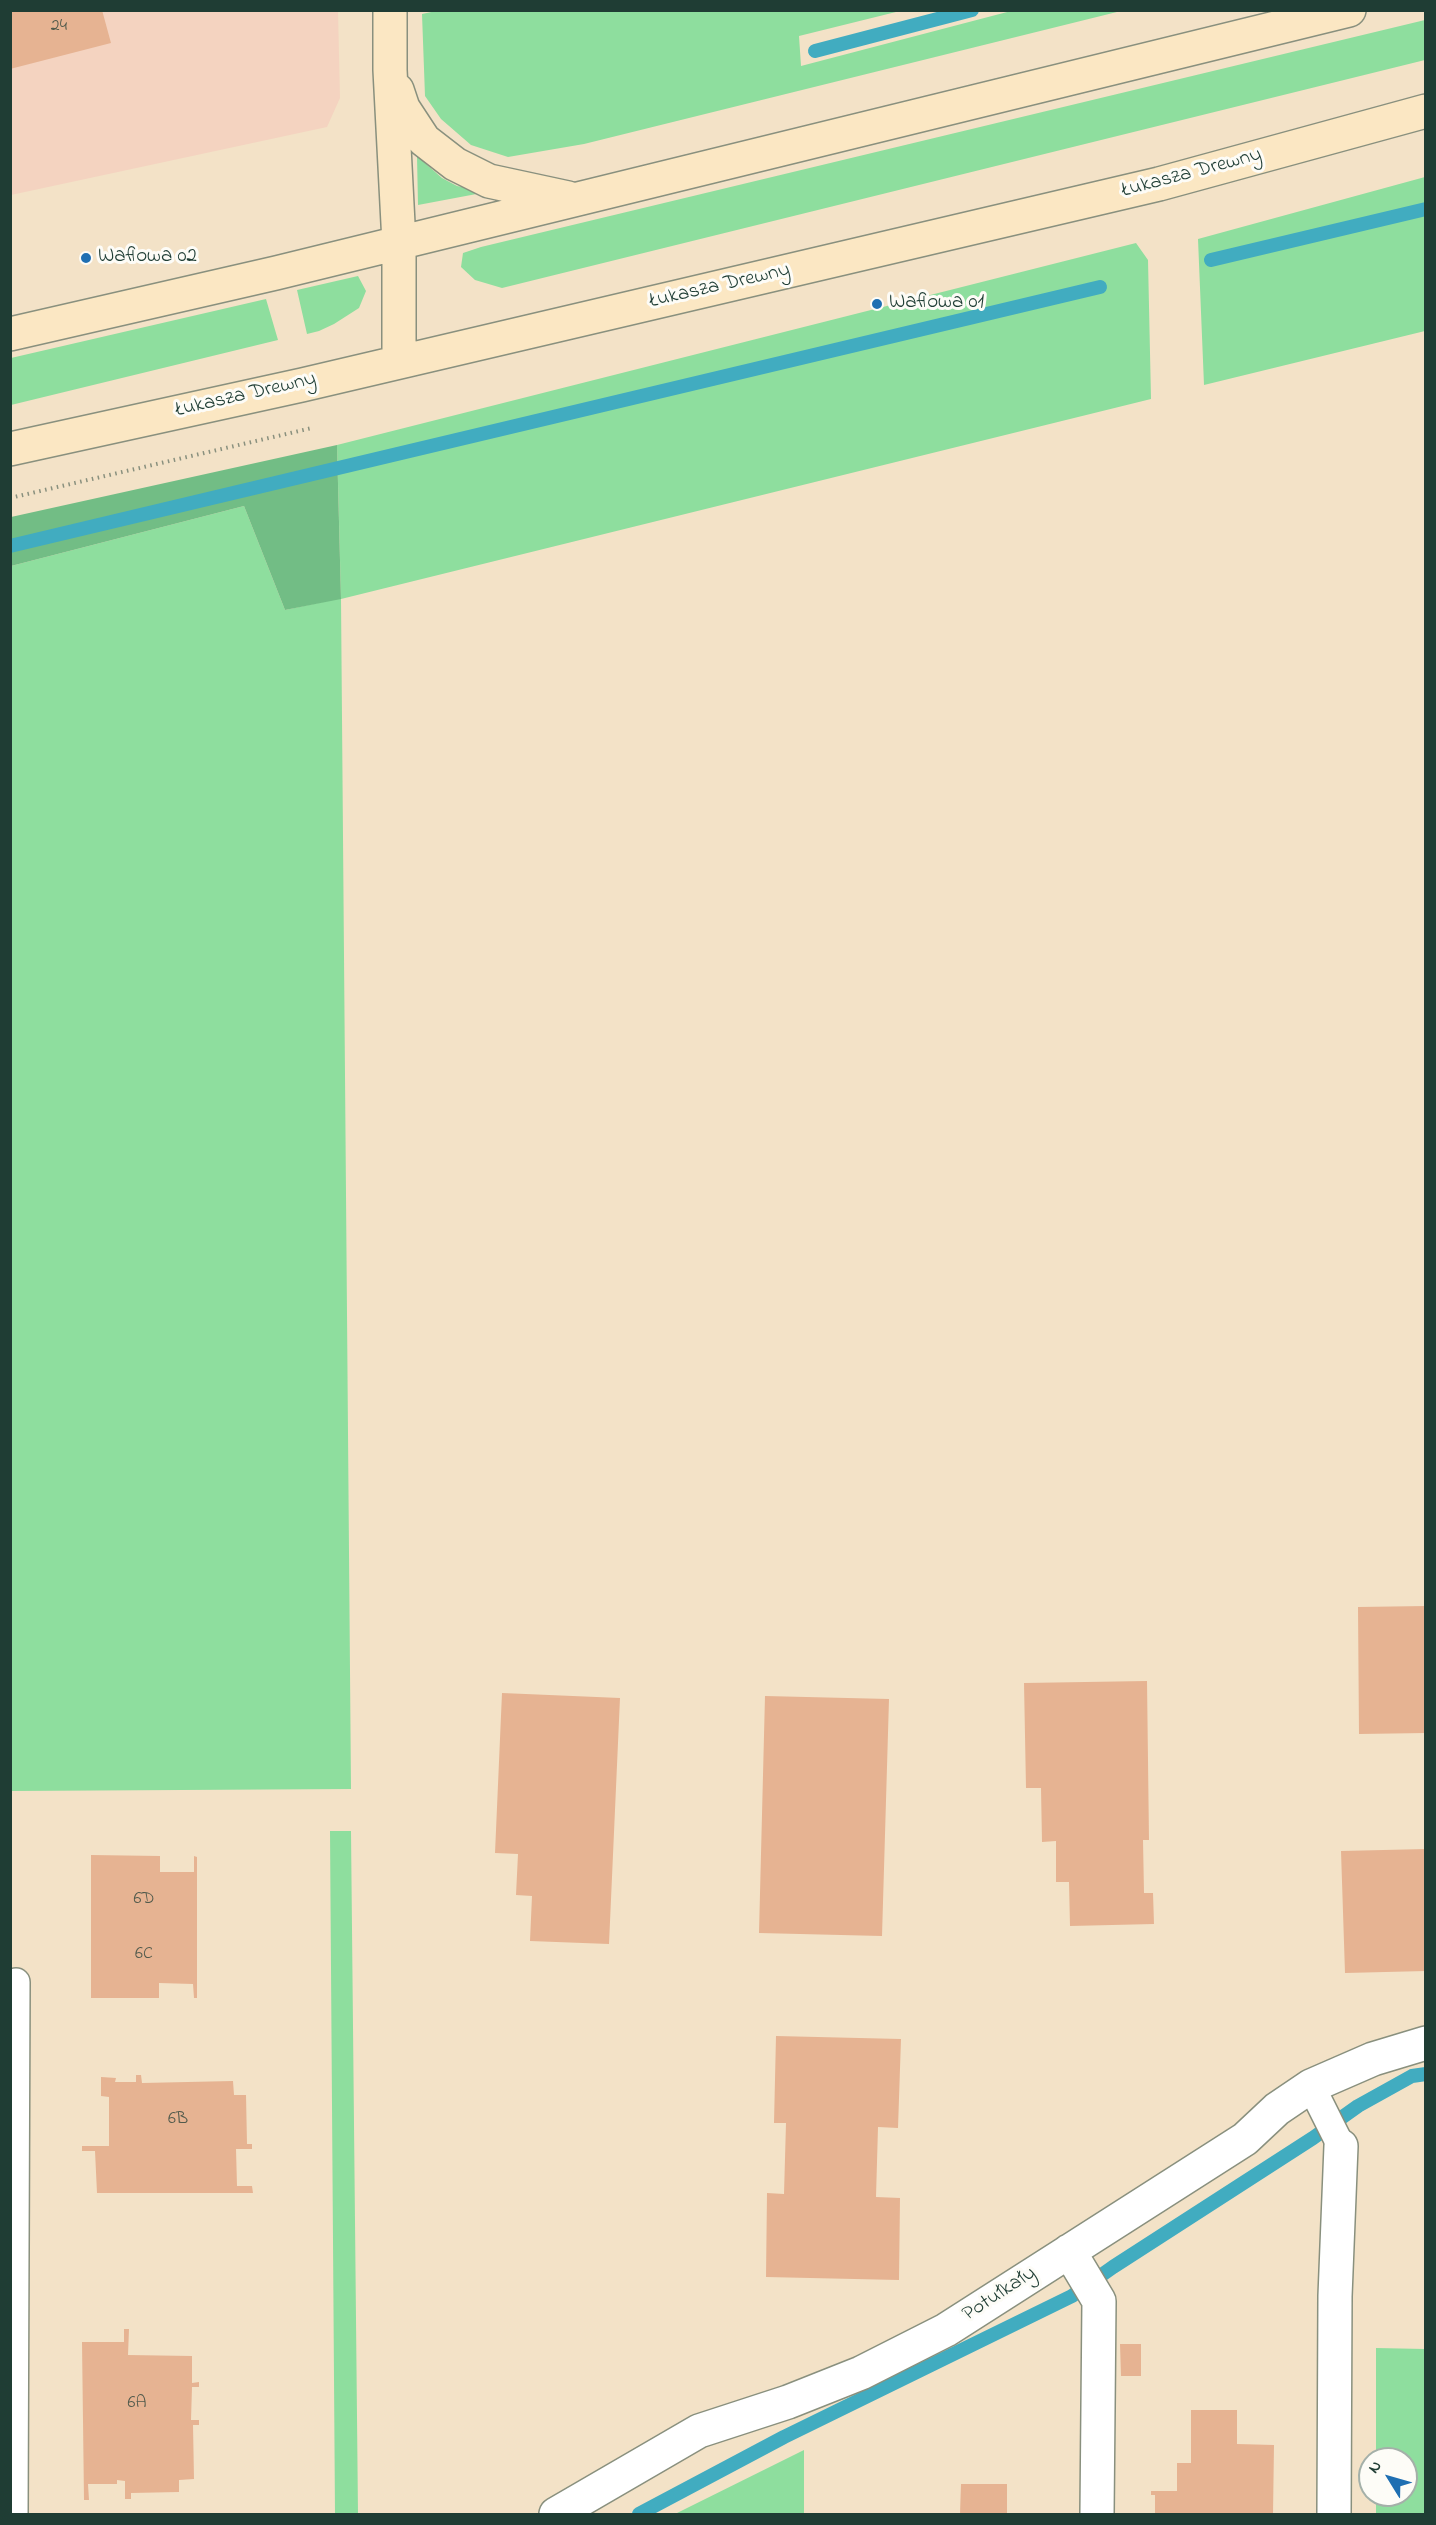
<!DOCTYPE html>
<meta charset="utf-8">
<style>
body{margin:0}
#map{position:relative;width:1436px;height:2525px;overflow:hidden;background:#f3e2c7;font-family:"Indie Flower",sans-serif}
canvas{display:block}
.frame{position:absolute;inset:0;border:12px solid #1f3d34;pointer-events:none}
.north{position:absolute;left:1358px;top:2447px;width:60px;height:60px;box-sizing:border-box;background:#fdfcf7;border:2px solid #a4b0a9;border-radius:50%;rotate:307deg;font-size:16px;font-weight:700;line-height:24px;text-align:center;color:#1f3d34}
.north::after{content:'';display:block;margin:auto;width:21px;height:27px;background:#1f6fb2;clip-path:polygon(50% 0,100% 100%,50% 72%,0 100%)}
</style>
<div id="map">
<canvas width="1436" height="2525"></canvas>
<div class="frame"></div>
<div class="north">N</div>
</div>
<script>
const ctx = document.querySelector('canvas').getContext('2d');
ctx.lineJoin = 'round';
function fillPath(path, color) { ctx.fillStyle = color; ctx.fill(path, 'evenodd'); }
const poly = rows => new Path2D(rows.map(r => 'M' + r).join(''));
function strokePath(path, color, width, dash) { ctx.strokeStyle = color; ctx.lineWidth = width; ctx.lineCap = dash ? 'butt' : 'round'; ctx.setLineDash(dash || []); ctx.stroke(path); }
function label(font, color, halo, rows, align = 'center') {
  ctx.font = font + ' "Indie Flower",sans-serif'; ctx.lineWidth = 6; ctx.setLineDash([]); ctx.textBaseline = 'middle'; ctx.strokeStyle = halo; ctx.fillStyle = color; for (const [text, x, y, turn = 0] of rows) {
    ctx.save(); ctx.translate(x, y); ctx.rotate((+turn || 0) * Math.PI / 180); ctx.textAlign = isNaN(turn) ? turn : align; if (halo) ctx.strokeText(text, 0, 0); ctx.fillText(text, 0, 0); ctx.restore();
  }
}
fillPath(poly([
 [10,11,338,11,340,98,327,127,11,195]
]), '#f4d3c0');
fillPath(poly([
 [436,11,900,11,799,36,801,66,1011,11,1121,11,584,144,508,157,471,145,441,119,425,96,422,14],
 [1425,20,1425,60,502,288,475,280,461,267,463,253,481,247],
 [417,156,442,178,457,186,487,192,418,205],
 [1425,177,1425,331,1204,385,1198,239],
 [1136,243,1148,260,1151,399,341,599,351,1789,11,1791,11,566,244,506,285,610,341,598,337,445],
 [358,276,366,291,359,308,334,324,319,331,307,334,297,290],
 [266,299,278,340,11,405,11,358],
 [330,1831,351,1831,358,2514,335,2514],
 [1376,2348,1425,2349,1425,2514,1376,2514,1376,2495,1406,2495,1406,2459,1376,2459],
 [804,2450,804,2514,675,2514]
]), '#8ede9e');
fillPath(poly([
 [337,445,341,599,285,610,244,506,11,566,11,517]
]), '#72bd85');
strokePath(poly([
 [815,51,972,10],
 [1211,260,1426,209],
 [10,546,1100,287],
 [639,2514,784,2437,1072,2296,1113,2267,1313,2138,1358,2106,1412,2076,1426,2074]
]), '#41acc0', 14);
fillPath(poly([
 [10,10,102,10,111,43,10,69],
 [1426,1606,1426,1733,1359,1734,1358,1607],
 [1147,1681,1149,1840,1143,1840,1144,1893,1153,1893,1154,1924,1070,1926,1069,1882,1056,1882,1056,1841,1042,1842,1041,1788,1026,1788,1024,1683],
 [502,1693,620,1698,609,1944,530,1941,532,1896,516,1895,518,1854,495,1853],
 [765,1696,889,1699,882,1936,759,1933],
 [1426,1849,1426,1971,1345,1973,1341,1851],
 [91,1855,160,1856,160,1872,194,1872,194,1856,197,1857,197,1998,194,1998,193,1984,159,1983,159,1998,91,1998],
 [776,2036,901,2039,898,2128,878,2127,876,2197,900,2198,899,2280,766,2277,767,2193,784,2194,786,2123,774,2123],
 [136,2075,141,2075,142,2083,233,2081,234,2095,246,2095,247,2144,252,2144,252,2149,236,2149,237,2186,252,2186,253,2193,97,2193,95,2151,82,2151,82,2146,109,2146,109,2097,101,2096,101,2077,116,2078,115,2082,136,2082],
 [124,2329,129,2329,128,2355,192,2356,192,2383,199,2382,199,2387,192,2387,191,2420,199,2420,199,2425,193,2425,194,2479,179,2480,179,2492,131,2493,131,2499,125,2499,125,2481,117,2480,117,2484,88,2484,89,2500,84,2500,82,2342,124,2342],
 [1120,2344,1141,2344,1141,2376,1121,2376],
 [1191,2410,1237,2410,1237,2444,1274,2445,1273,2514,1155,2514,1155,2495,1151,2495,1151,2491,1177,2491,1177,2463,1191,2463],
 [961,2484,1007,2484,1007,2514,960,2514]
]), '#e6b392');
const lane = poly([
 [1311,2086,1341,2146],
 [14,2514,16,1982]
]);
const street = poly([
 [1069,2251,1099,2301,1097,2514],
 [556,2514,699,2431,788,2402,861,2373,946,2330,1245,2139,1277,2109,1311,2086,1373,2059,1426,2043],
 [1334,2514,1335,2296,1341,2146]
]);
const secondary = poly([
 [390,10,390,70,399,243,399,360],
 [397,90,403,108,424,140,455,164,489,181,568,198],
 [10,334,276,273,1349,10],
 [10,449,302,385,1159,184,1426,111]
]);
strokePath(lane, '#89907e', 30);
strokePath(street, '#89907e', 36);
strokePath(secondary, '#89907e', 36);
strokePath(poly([
 [10,498,312,428]
]), '#89907e', 4, [1.5, 4.5]);
strokePath(lane, '#fff', 27);
strokePath(street, '#fff', 33);
strokePath(secondary, '#fbe7c3', 33);
for (const [x, y, r, color] of [
 [86,258,6,"#1f6fb2"],
 [877,304,6,"#1f6fb2"]
]) { const dot = new Path2D(); dot.arc(x, y, r, 0, 2 * Math.PI); ctx.fillStyle = color; ctx.fill(dot); strokePath(dot, '#fdfcf7', 2); }
label('18px', '#515a4c', null, [
 ["24",59,27],
 ["6D",144,1900],
 ["6C",144,1955],
 ["6B",178,2120],
 ["6A",137,2404]
]);
label('21px', '#1f3d34', '#fdfcf7', [
 ["Łukasza Drewny",1192,174,-15],
 ["Łukasza Drewny",720,287,-13],
 ["Łukasza Drewny",246,396,-13],
 ["Potułkały",1000,2295,-33]
]);
label('21px', '#1f3d34', '#fdfcf7', [
 ["Waflowa 02",98,258],
 ["Waflowa 01",889,304]
], 'left');
</script>
